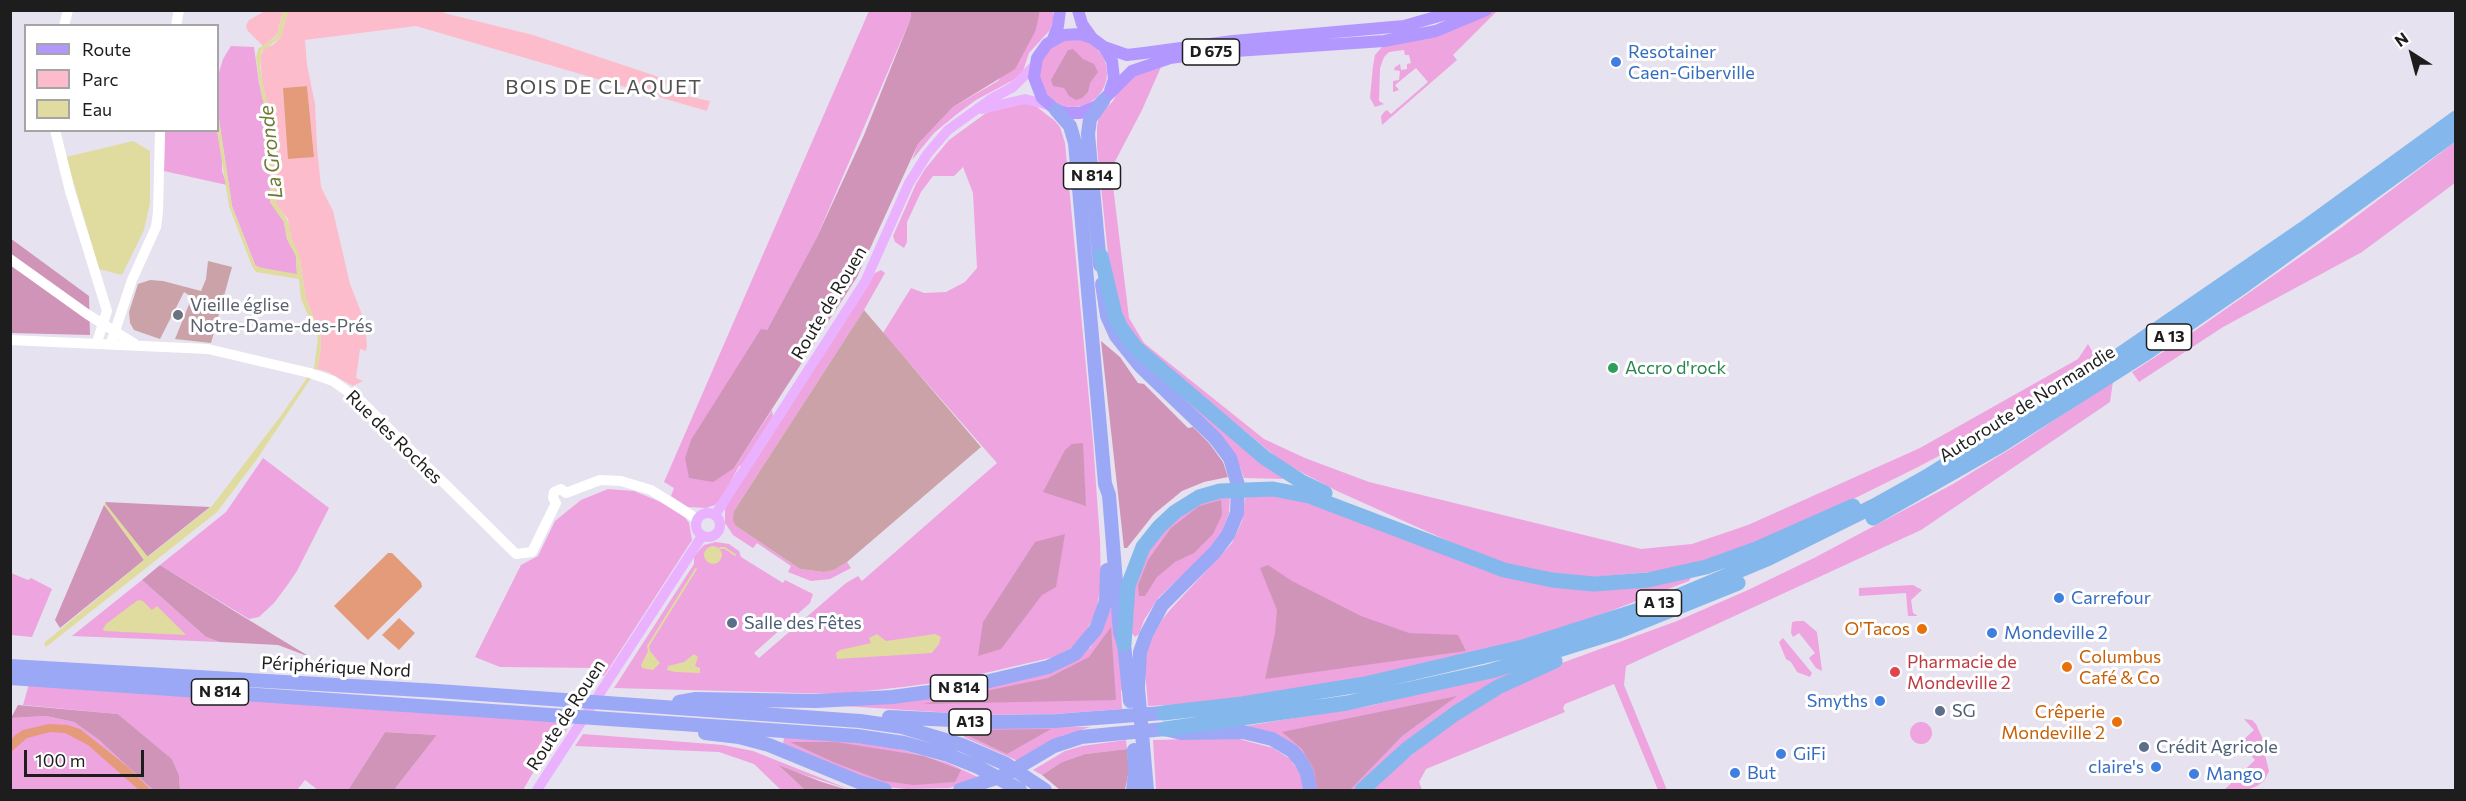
<!DOCTYPE html>
<meta charset="utf-8">
<style>
body{margin:0}
#map{position:relative;width:2466px;height:801px;overflow:hidden;background:#e7e2ef;font-family:Commissioner,sans-serif}
canvas{display:block}
.frame{position:absolute;inset:0;border:12px solid #1d1d1d;pointer-events:none}
.legend{position:absolute;left:24px;top:24px;width:195px;height:108px;box-sizing:border-box;background:#fff;border:2px solid #a5a5a5;margin:0;padding:8px 10px;list-style:none;font-size:18px;color:#1d1d1d}
.legend li{display:flex;align-items:center;gap:12px;height:30px}
.legend b{width:30px;border:2px solid #a5a5a5}
.north{position:absolute;left:2382px;top:24px;width:60px;height:60px;-webkit-text-stroke:4px #fff;paint-order:stroke;rotate:324deg;font-size:16px;font-weight:700;line-height:24px;text-align:center;color:#1d1d1d}
.north::after{content:'';display:block;margin:auto;width:21px;height:27px;background:#1d1d1d;clip-path:polygon(50% 0,100% 100%,50% 72%,0 100%)}
.scale{position:absolute;left:24px;top:750px;width:120px;height:27px;box-sizing:border-box;border:3px solid #1d1d1d;border-top:0;padding-left:8px;font-size:18px;line-height:21px;white-space:nowrap;color:#1d1d1d;-webkit-text-stroke:4px #fff;paint-order:stroke}
</style>
<div id="map">
<canvas width="2466" height="801"></canvas>
<div class="frame"></div>
<ul class="legend">
<li><b style="height:8px;background:#b297ff"></b>Route</li>
<li><b style="height:16px;background:#fdbccb"></b>Parc</li>
<li><b style="height:16px;background:#e0db9f"></b>Eau</li>
</ul>
<div class="north">N</div>
<div class="scale">100 m</div>
</div>
<script>
const ctx = document.querySelector('canvas').getContext('2d');
ctx.lineJoin = 'round';
function fillPath(path, color) { ctx.fillStyle = color; ctx.fill(path, 'evenodd'); }
const poly = rows => new Path2D(rows.map(r => 'M' + r).join(''));
function strokePath(path, color, width, dash) { ctx.strokeStyle = color; ctx.lineWidth = width; ctx.lineCap = dash ? 'butt' : 'round'; ctx.setLineDash(dash || []); ctx.stroke(path); }
function label(font, color, halo, rows, align = 'center') {
  ctx.font = font + ' Commissioner,sans-serif'; ctx.lineWidth = 6; ctx.setLineDash([]); ctx.textBaseline = 'middle'; ctx.strokeStyle = halo; ctx.fillStyle = color; for (const [text, x, y, turn = 0] of rows) {
    ctx.save(); ctx.translate(x, y); ctx.rotate((+turn || 0) * Math.PI / 180); ctx.textAlign = isNaN(turn) ? turn : align; if (halo) ctx.strokeText(text, 0, 0); ctx.fillText(text, 0, 0); ctx.restore();
  }
}
fillPath(poly([
 [869,11,911,11,910,20,816,239,767,330,734,468,772,410,773,417,743,465,739,466,722,498,715,505,706,508,688,507,671,496,674,488,664,482],
 [1040,11,1053,11,1053,22,1050,30,1029,53,1023,71,1017,78,976,100,957,114,934,133,912,160,918,144,953,107,998,81,1036,30],
 [1493,11,1497,11,1453,55,1457,60,1382,125,1381,116,1385,111,1387,110,1391,114,1428,82,1416,68,1395,85,1399,90,1393,92,1393,81,1399,80,1400,71,1394,70,1395,67,1400,64,1401,70,1407,69,1407,64,1411,63,1409,55,1405,55,1404,50,1389,52,1384,57,1380,68,1379,101,1384,104,1375,107,1370,98,1373,66,1375,55,1382,47,1458,28],
 '1039 73a34 34 0 1 1 68 0a34 34 0 1 1-68 0Z',
 [231,46,254,47,259,83,268,120,265,148,270,169,270,202,284,222,287,239,296,256,297,275,256,267,232,206,218,113,218,76,223,59],
 [1161,67,1142,110,1111,169,1129,318,1144,343,1264,439,1305,458,1369,482,1641,549,1692,544,1748,525,1920,448,2078,359,2088,344,2098,361,1975,437,1916,468,1835,508,1737,551,1664,571,1592,577,1526,570,1475,553,1337,491,1282,462,1141,344,1124,321,1110,274,1097,147,1097,127,1099,116,1113,101,1122,84,1134,75],
 [1017,104,1033,104,1055,121,1060,127,1065,143,1093,442,1100,540,1101,584,1096,613,1084,635,1071,648,1054,657,955,680,903,687,839,694,614,688,694,564,694,556,704,545,716,542,729,544,739,551,741,557,783,583,785,580,813,594,810,603,754,653,759,658,846,583,858,576,862,581,997,463,883,333,911,288,924,293,946,292,965,282,977,268,973,193,963,167,954,176,933,176,921,192,907,222,907,242,904,248,895,242,893,236,916,184,925,169,949,140,986,113],
 [165,131,217,131,222,155,222,171,227,185,164,171],
 [2455,142,2455,183,2362,252,2223,327,2139,382,2132,372,2186,337,2341,228],
 [881,270,885,273,864,310,734,511,736,526,800,569,824,572,834,570,847,562,851,568,830,579,811,581,788,572,791,566,757,543,753,548,733,535,725,523,725,508,875,273],
 [2113,381,2110,402,1921,530,1626,666,1624,685,1667,790,1658,790,1614,684,1565,704,1563,708,1565,712,1426,769,1419,782,1422,790,1368,790,1460,716,1548,668,1677,621,1748,590,1814,558,1953,484,2020,443],
 [1170,387,1285,479,1244,478,1240,467],
 [263,458,329,508,297,571,286,587,274,603,259,617,249,619,160,565,226,512],
 [608,489,634,491,663,503,684,516,689,523,692,540,604,676,601,675,594,687,598,668,500,667,475,657,521,565,538,556,555,521,581,500],
 [1230,494,1229,513,1222,532,1203,556,1159,597,1144,620,1139,634,1135,637,1130,631,1132,586,1142,556,1160,531,1190,505],
 [1246,494,1290,497,1518,578,1692,576,1689,581,1571,626,1502,647,1365,679,1203,703,1148,706,1145,670,1146,650,1162,620,1169,611,1232,543,1242,521],
 [11,573,28,580,31,578,52,589,32,637,11,635],
 [142,580,206,637,220,642,72,636],
 [1913,585,1922,590,1911,600,1913,613,1918,616,1908,616,1906,593,1859,596,1859,588],
 [1112,609,1123,687,1121,691,1122,709,1054,714,983,715,844,706,900,700,1070,663,1091,647,1109,610],
 [1797,621,1804,621,1817,632,1822,671,1816,668,1809,658,1815,653,1799,633,1793,637,1791,633,1792,622],
 [1783,638,1812,673,1810,677,1797,672,1791,662,1786,659,1779,642],
 [1517,670,1355,790,1312,790,1309,770,1245,726,1369,706],
 [29,684,404,709,571,723,557,744,552,745,538,764,523,790,394,790,437,735,385,732,348,790,318,790,305,780,297,790,180,790,179,775,172,759,118,714,23,705],
 [46,716,74,722,99,740,153,790,11,790,11,718],
 [2244,719,2252,720,2256,724,2264,742,2264,751,2269,771,2264,781,2257,786,2247,790,2224,790,2255,760,2240,743,2254,730],
 '1910 733a11 11 0 1 1 22 0a11 11 0 1 1-22 0Z',
 [1090,727,1062,736,1018,761,964,737,965,728],
 [583,734,723,745,753,751,851,790,780,767,805,790,781,790,754,764,719,752,575,746],
 [784,737,843,741,899,749,948,763,982,779,949,788,907,789,886,787,783,745],
 [1235,738,1273,748,1290,759,1301,774,1303,790,1156,790,1153,740],
 [1126,740,1127,749,1085,754,1062,762,1042,775,1033,770,1065,751,1082,746]
]), '#eda4df');
fillPath(poly([
 [911,11,1040,11,1036,30,1015,69,953,107,918,144,857,277,734,468,713,482,689,478,685,458,691,440,761,329,767,330,816,239,864,135,910,20],
 [1073,49,1083,59,1094,64,1098,72,1090,83,1088,92,1082,98,1076,100,1069,96,1064,88,1053,86,1051,80,1068,50],
 [10,238,89,296,90,335,11,333],
 [1101,341,1120,357,1138,383,1144,384,1188,428,1193,427,1209,443,1223,462,1228,477,1204,482,1182,491,1154,514,1127,548,1124,548],
 [1083,443,1086,506,1043,492,1065,450,1072,444],
 [1221,500,1222,515,1213,534,1194,553,1175,562,1157,577,1145,596,1139,596,1138,585,1148,560,1171,528,1199,506],
 [105,502,210,507,147,557,110,512,144,560,60,628,55,620,104,505,107,507],
 [1065,534,1056,587,1042,595,1001,649,978,656,983,622,1035,542],
 [160,565,244,617,310,657,278,645,220,642,206,637,142,580],
 [1268,565,1292,581,1361,616,1409,633,1458,635,1466,651,1265,679,1275,633,1277,610,1260,568],
 [1111,627,1116,700,923,704,1048,678,1089,657],
 [1457,696,1402,736,1350,790,1317,790,1314,770,1302,749,1282,732],
 [18,705,118,714,172,759,179,775,180,790,153,790,99,740,74,722,46,716,11,718],
 [1051,729,1007,754,969,736,969,730],
 [385,732,437,735,394,790,348,790],
 [790,742,836,742,924,756,961,770,955,782,914,785,883,781,833,762],
 [1127,749,1129,770,1125,790,1060,790,1042,775,1062,762,1085,754],
 [778,765,822,782,848,790,805,790]
]), '#d194b9');
fillPath(poly([
 [208,261,232,267,211,343,175,339,192,297,184,292,160,339,134,330,130,323,129,312,138,284,150,280,163,281,201,291,206,279],
 [864,310,981,447,847,562,834,570,824,572,800,569,736,526,733,520,734,511]
]), '#caa2a8');
fillPath(poly([
 [265,11,283,11,277,35,263,46,247,30,246,25,249,20],
 [288,11,445,11,444,13,533,35,650,74,667,80,663,91,710,101,707,111,416,26,305,40,307,65,315,104,317,147,321,187,333,211,350,284,365,322,367,346,366,351,360,349,356,378,363,381,353,386,328,372,317,369,321,349,320,333,306,299,300,260,291,238,288,219,277,206,274,197,274,168,269,151,272,125,262,81,260,56,265,48,273,45,281,37],
 [307,86,314,157,283,88]
]), '#fdbccb');
fillPath(poly([
 [307,86,314,157,288,159,283,88],
 [388,553,392,553,421,582,422,587,368,640,334,606],
 [399,618,415,633,399,650,382,635],
 [49,724,67,725,80,729,128,767,151,790,139,790,88,745,65,733,50,732,27,738,11,752,11,740,15,735,23,730]
]), '#e49b7a');
fillPath(poly([
 [283,11,288,11,281,37,261,52,260,67,264,91,272,116,269,151,274,168,275,201,289,223,291,238,299,254,306,299,320,333,321,349,317,369,257,459,217,512,46,647,44,643,144,560,104,505,105,503,148,557,212,506,280,417,314,368,318,338,301,299,299,279,256,272,252,266,229,206,217,131,218,113,232,206,255,265,262,268,297,274,296,256,287,239,284,222,270,202,270,169,265,148,268,120,261,93,256,58,258,49,277,36],
 [133,141,150,151,150,203,144,230,122,275,99,269,66,157],
 '704 555a9 9 0 1 1 18 0a9 9 0 1 1-18 0Z',
 [138,600,143,601,152,610,157,606,186,635,104,631,103,629,106,624],
 [877,634,886,641,935,634,941,637,939,644,932,653,837,659,836,653,840,650,871,643,869,638],
 [648,651,650,651,660,663,653,670,642,668,641,665],
 [694,654,698,657,695,666,700,668,700,673,675,672,667,670,668,666,684,662]
]), '#e0db9f');
strokePath(poly([
 [720,548,725,548,735,555],
 [649,651,648,646,696,569]
]), '#e0db9f', 2);
strokePath(poly([
 [64,26,68,10],
 [176,26,179,10],
 [55,130,70,191,107,311,97,342],
 [10,259,87,314,135,344],
 [10,340,208,349,310,373,333,381,361,401,516,554,532,552,556,503],
 [111,343,132,280,156,227,158,212,160,130],
 [566,493,600,480,621,481,651,490,697,519],
 [556,503,553,498,554,492,561,489,566,493]
]), '#fff', 10);
strokePath(poly([
 [982,109,1025,99,1048,105],
 '696 525a12 12 0 1 1 24 0a12 12 0 1 1-24 0Z',
 [715,515,865,282,909,183,928,153,948,130,991,99,1013,87,1034,66],
 [537,790,702,536]
]), '#eab2fe', 10);
strokePath(poly([
 [1078,10,1082,24,1092,38],
 [1053,39,1058,26,1060,10],
 [1104,47,1127,55,1144,53,1233,41,1404,26,1460,10],
 [1110,91,1114,79,1112,61,1104,47,1092,38,1080,34,1063,35,1047,44,1037,58,1034,77,1042,98,1056,110,1068,113,1080,113,1097,106,1132,71,1170,58,1206,53,1384,41,1436,31,1486,10]
]), '#b297ff', 12);
strokePath(poly([
 [1056,110,1070,126,1075,143,1105,484,1109,495,1120,632,1124,644,1130,701],
 [1100,265,1088,134,1090,119,1103,101],
 [1102,284,1107,316,1116,336,1140,366,1215,438,1230,458,1238,485,1237,513,1228,535,1214,553,1162,605,1146,635,1140,652,1138,688,1147,790],
 [10,666,438,691,860,721,902,727,962,745,1006,764,1045,790],
 [10,678,857,736,904,743,948,755,978,767,1020,790],
 [679,702,696,699,816,701,892,697,960,688,1048,667,1075,654,1096,629,1106,601,1107,570],
 [889,717,994,722,1056,721,1163,713],
 [705,733,739,737,769,745,859,782,885,790],
 [960,790,1005,775,1054,746,1081,737,1165,729,1181,733,1243,732,1272,739,1292,751,1300,760,1307,773,1310,790],
 [1133,790,1135,773,1134,750]
]), '#9ba8f6', 14);
strokePath(poly([
 [1101,256,1115,315,1121,328,1136,348,1265,458,1302,482,1325,493],
 [1873,518,2001,445,2143,355,2246,284,2456,132],
 [1124,644,1128,586,1143,547,1159,527,1175,512,1199,497,1220,491,1273,489,1309,496,1504,570,1552,580,1594,584,1648,580,1706,567,1756,549,1853,506],
 [1163,713,1242,704,1365,684,1523,647,1664,602,1769,558,1874,506,1926,477,2099,369,2303,229,2456,118],
 [1165,729,1347,703,1491,671,1619,631,1738,583],
 [1362,790,1407,749,1456,713,1498,687,1555,661]
]), '#84b8ec', 15);
for (const [x, y, r, color] of [
 [1616,62,6,"#3f7fe0"],
 [178,315,6,"#6b7280"],
 [1613,368,6,"#2e9e5b"],
 [2059,598,6,"#3f7fe0"],
 [732,623,6,"#5c6f8a"],
 [1922,629,6,"#e8710a"],
 [1992,633,6,"#3f7fe0"],
 [2067,667,6,"#e8710a"],
 [1895,672,6,"#e0444e"],
 [1880,701,6,"#3f7fe0"],
 [1940,711,6,"#5c6f8a"],
 [2117,722,6,"#e8710a"],
 [2144,747,6,"#5c6f8a"],
 [1781,754,6,"#3f7fe0"],
 [2156,767,6,"#3f7fe0"],
 [1735,773,6,"#3f7fe0"],
 [2194,774,6,"#3f7fe0"]
]) { const dot = new Path2D(); dot.arc(x, y, r, 0, 2 * Math.PI); ctx.fillStyle = color; ctx.fill(dot); strokePath(dot, '#fff', 2); }
for (const [x, y, w] of [
 [1211,52,57],
 [1092,176,57],
 [2169,337,45],
 [1659,603,45],
 [959,688,57],
 [220,692,57],
 [970,722,42]
]) { const box = new Path2D(); box.roundRect(x - w / 2, y - 13, w, 26, 4.5); ctx.fillStyle = '#fff'; ctx.fill(box); strokePath(box, '#1d1d1d', 1.5); }
label('bold 16px', '#1d1d1d', null, [
 ["D 675",1211,52],
 ["N 814",1092,176],
 ["A 13",2169,337],
 ["A 13",1659,603],
 ["N 814",959,688],
 ["N 814",220,692],
 ["A13",970,722]
]);
label('18px', '#366cbe', '#fff', [
 ["Resotainer",1628,52],
 ["Caen-Giberville",1628,73],
 ["Carrefour",2071,598],
 ["Mondeville 2",2004,633],
 ["Smyths",1868,701,"right"],
 ["GiFi",1793,754],
 ["claire's",2144,767,"right"],
 ["But",1747,773],
 ["Mango",2206,774]
], 'left');
label('18px', '#1d1d1d', '#fff', [
 ["Route de Rouen",829,303,-59],
 ["Autoroute de Normandie",2027,404,-32],
 ["Rue des Roches",394,437,44],
 ["Périphérique Nord",336,667,3],
 ["Route de Rouen",566,715,-57]
]);
label('18px', '#5b616d', '#fff', [
 ["Vieille église",190,305],
 ["Notre-Dame-des-Prés",190,326]
], 'left');
label('18px', '#27864d', '#fff', [
 ["Accro d'rock",1625,368]
], 'left');
label('18px', '#4e5e75', '#fff', [
 ["Salle des Fêtes",744,623],
 ["SG",1952,711],
 ["Crédit Agricole",2156,747]
], 'left');
label('18px', '#c56008', '#fff', [
 ["O'Tacos",1910,629],
 ["Columbus",2079,657,"left"],
 ["Café & Co",2079,678,"left"],
 ["Crêperie",2105,712],
 ["Mondeville 2",2105,733]
], 'right');
label('18px', '#be3a42', '#fff', [
 ["Pharmacie de",1907,662],
 ["Mondeville 2",1907,683]
], 'left');
ctx.letterSpacing = '1.5px';
label('20px', '#505050', '#fff', [
 ["BOIS DE CLAQUET",604,87]
]);
ctx.letterSpacing = '0px';
label('italic 20px', '#6d7a32', '#fff', [
 ["La Gronde",271,152,-96]
]);
</script>
